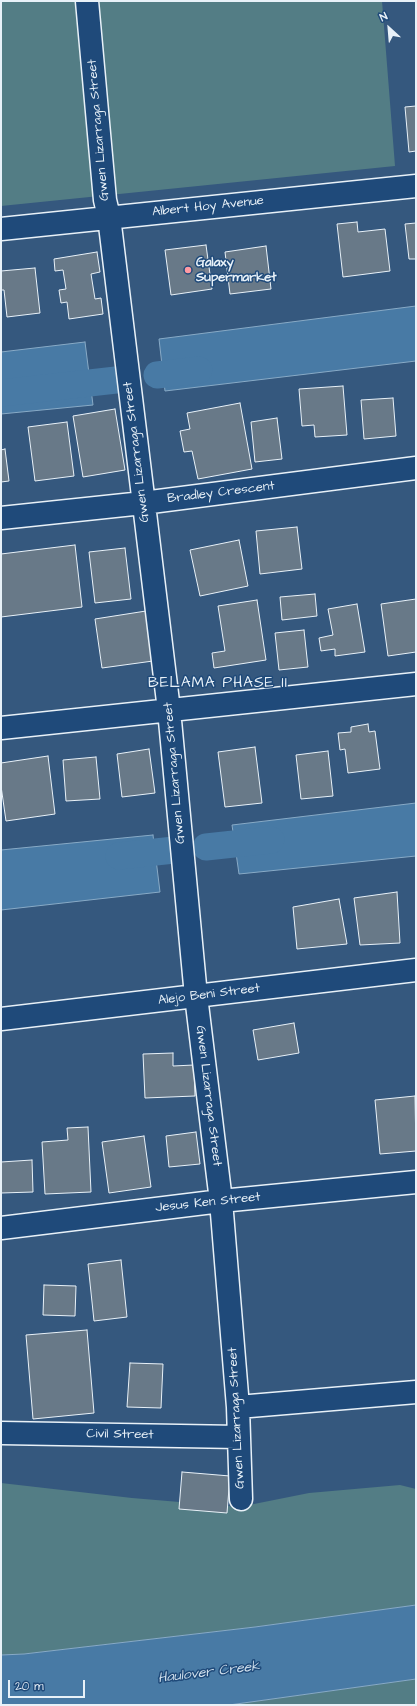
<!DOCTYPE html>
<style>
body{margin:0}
#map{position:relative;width:417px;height:1706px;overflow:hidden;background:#35587e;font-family:"Architects Daughter",sans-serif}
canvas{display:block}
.frame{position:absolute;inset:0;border:2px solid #e8f1f8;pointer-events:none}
.north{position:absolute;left:369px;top:8px;width:40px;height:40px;-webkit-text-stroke:3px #1f4a7a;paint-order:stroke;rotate:334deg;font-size:11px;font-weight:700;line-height:16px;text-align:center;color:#e8f1f8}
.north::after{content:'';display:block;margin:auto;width:14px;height:18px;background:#e8f1f8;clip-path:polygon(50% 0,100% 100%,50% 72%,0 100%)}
.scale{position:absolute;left:8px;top:1680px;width:77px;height:18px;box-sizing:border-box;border:2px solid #e8f1f8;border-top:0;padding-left:5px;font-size:12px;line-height:14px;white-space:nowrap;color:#e8f1f8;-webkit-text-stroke:3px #1f4a7a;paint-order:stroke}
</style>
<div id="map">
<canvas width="417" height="1706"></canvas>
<div class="frame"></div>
<div class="north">N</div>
<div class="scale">20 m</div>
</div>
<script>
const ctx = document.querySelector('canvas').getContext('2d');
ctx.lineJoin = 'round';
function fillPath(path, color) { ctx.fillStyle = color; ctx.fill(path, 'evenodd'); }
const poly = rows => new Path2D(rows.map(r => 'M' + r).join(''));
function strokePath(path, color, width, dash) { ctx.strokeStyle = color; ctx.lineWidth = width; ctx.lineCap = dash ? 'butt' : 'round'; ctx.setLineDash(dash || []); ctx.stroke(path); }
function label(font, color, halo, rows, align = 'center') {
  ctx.font = font + ' "Architects Daughter",sans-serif'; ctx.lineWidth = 3; ctx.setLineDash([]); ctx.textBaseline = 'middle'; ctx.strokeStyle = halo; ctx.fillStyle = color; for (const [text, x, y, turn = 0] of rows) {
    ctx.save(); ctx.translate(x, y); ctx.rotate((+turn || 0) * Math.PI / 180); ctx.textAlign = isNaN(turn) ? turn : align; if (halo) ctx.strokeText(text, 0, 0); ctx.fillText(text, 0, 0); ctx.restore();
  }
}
fillPath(poly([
 [1,1,382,1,395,166,1,206],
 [1,1483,132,1498,239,1507,309,1493,400,1485,416,1489,416,1605,255,1627,24,1654,1,1655],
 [416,1679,416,1705,229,1705]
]), '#537d85');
const water = poly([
 [416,306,416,361,165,391,159,339,416,306],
 [85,342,93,405,1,414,1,352,85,342],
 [416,803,416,856,239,874,232,825,416,803],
 [153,835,160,892,1,910,1,850,153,835],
 [416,1605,416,1679,229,1705,1,1705,1,1655,24,1654,255,1627,416,1605]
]);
fillPath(water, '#487aa5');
strokePath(water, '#88aac6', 1);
strokePath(poly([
 [157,375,199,370],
 [1,393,116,380],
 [206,847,271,840],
 [119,856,174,850]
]), '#487aa5', 27);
const building = poly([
 [416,106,416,151,409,152,405,107,416,106],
 [357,222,358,232,385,229,390,271,343,277,337,224,357,222],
 [416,223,416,260,416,259,409,259,405,224,416,223],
 [206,245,212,289,171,295,165,250,206,245],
 [266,246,271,289,230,294,225,252,266,246],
 [97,252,100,272,91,274,95,299,101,298,103,314,69,319,67,302,61,303,59,290,66,289,63,270,55,271,54,259,97,252],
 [35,268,40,313,7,317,4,290,1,290,1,271,35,268],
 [343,386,347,435,315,437,314,425,302,426,299,389,343,386],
 [393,398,396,436,364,439,361,400,393,398],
 [240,403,252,469,198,479,192,451,184,452,180,431,190,429,187,413,240,403],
 [115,409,125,470,83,477,73,416,115,409],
 [277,418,282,459,255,462,251,422,277,418],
 [67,422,74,476,35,481,28,427,67,422],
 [5,449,9,481,1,482,1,450,5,449],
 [297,527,302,569,260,574,256,531,297,527],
 [239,540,248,586,200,596,190,550,239,540],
 [75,545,82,607,1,617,1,554,75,545],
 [125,548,131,599,95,603,89,552,125,548],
 [315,594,317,616,282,620,280,597,315,594],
 [416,599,416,652,388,656,381,604,416,599],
 [257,600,266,660,214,668,212,653,225,651,218,606,257,600],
 [357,604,365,652,335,656,335,649,321,651,319,638,333,635,328,609,357,604],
 [146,611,153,661,102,668,95,619,146,611],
 [304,630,308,667,279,670,275,633,304,630],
 [368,724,369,732,375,731,380,769,348,773,345,749,340,750,338,733,351,732,351,727,368,724],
 [255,747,262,803,225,807,218,752,255,747],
 [149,749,155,793,122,797,117,754,149,749],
 [328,751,333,796,301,799,296,755,328,751],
 [48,756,55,814,6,821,1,786,1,763,48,756],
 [96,757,100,799,66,801,63,760,96,757],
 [397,892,400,943,360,945,354,898,397,892],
 [339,899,347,944,297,949,293,907,339,899],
 [294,1023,299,1053,258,1060,253,1030,294,1023],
 [173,1053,173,1066,194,1065,195,1096,145,1098,143,1054,173,1053],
 [415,1096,416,1151,380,1154,375,1100,415,1096],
 [88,1127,91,1192,45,1194,42,1142,68,1140,67,1128,88,1127],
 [196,1132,200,1164,169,1167,166,1136,196,1132],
 [144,1136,151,1187,109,1193,102,1142,144,1136],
 [32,1160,33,1192,1,1193,1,1162,32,1160],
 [121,1260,127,1317,94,1321,88,1264,121,1260],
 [44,1285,76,1286,75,1316,43,1315,44,1285],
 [87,1330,94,1413,33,1419,26,1335,87,1330],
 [130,1363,163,1364,161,1408,127,1407,130,1363],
 [182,1472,230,1476,227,1513,179,1509,182,1472]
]);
fillPath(building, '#687988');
strokePath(building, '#e8f1f8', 1);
const minor = poly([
 [87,1,105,200,109,217,169,710,196,996,221,1201,238,1407,241,1499],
 [1,229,416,186],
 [1,518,143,503,416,468],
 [1,728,416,684],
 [1,1019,416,970],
 [1,1228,221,1201,416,1182],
 [238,1407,416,1392],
 [1,1433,239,1437]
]);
strokePath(minor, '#e8f1f8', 25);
strokePath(minor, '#1f4a7a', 22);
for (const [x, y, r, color] of [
 [188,270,4,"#ff9aa2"]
]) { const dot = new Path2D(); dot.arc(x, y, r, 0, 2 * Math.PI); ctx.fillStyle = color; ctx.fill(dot); strokePath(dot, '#1f4a7a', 1.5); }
label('13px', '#e8f1f8', '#1f4a7a', [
 ["Gwen Lizarraga Street",99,130,-95],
 ["Albert Hoy Avenue",208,207,-6],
 ["Gwen Lizarraga Street",137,452,-97],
 ["Bradley Crescent",221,493,-7],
 ["Gwen Lizarraga Street",175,773,-95],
 ["Alejo Beni Street",209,995,-7],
 ["Gwen Lizarraga Street",208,1096,83],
 ["Jesus Ken Street",208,1203,-6],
 ["Gwen Lizarraga Street",237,1418,-93],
 ["Civil Street",120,1435,1]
]);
label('bold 13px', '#e8f1f8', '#1f4a7a', [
 ["Galaxy",196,263],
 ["Supermarket",196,278]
], 'left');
label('italic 14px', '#d0dfec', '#1f4a7a', [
 ["Haulover Creek",209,1673,-7]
]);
ctx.letterSpacing = '1px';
label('15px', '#e8f1f8', '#1f4a7a', [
 ["BELAMA PHASE II",218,684]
]);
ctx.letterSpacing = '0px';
</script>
